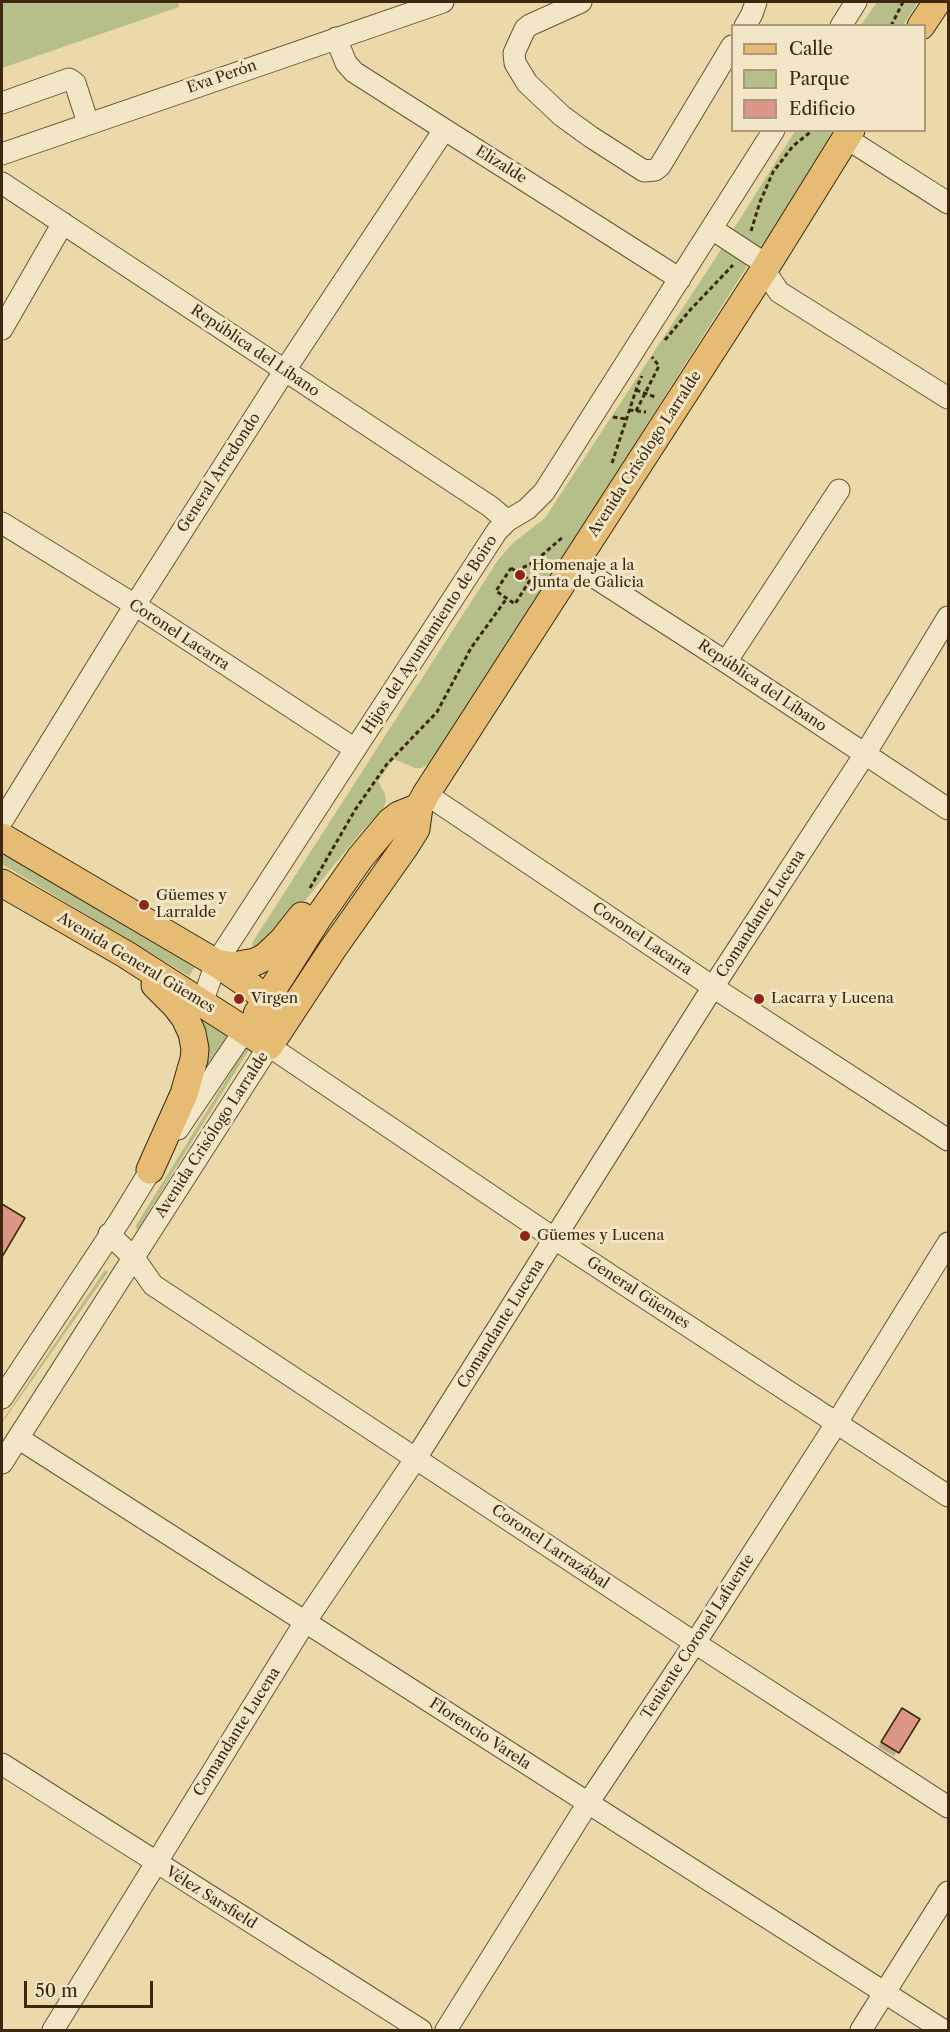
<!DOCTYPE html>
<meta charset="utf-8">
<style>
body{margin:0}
#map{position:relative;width:950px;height:2032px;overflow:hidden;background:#ebd9a9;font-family:"Libre Caslon Text",serif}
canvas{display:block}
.frame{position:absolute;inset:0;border:3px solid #3c280e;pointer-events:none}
.legend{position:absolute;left:731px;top:24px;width:195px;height:108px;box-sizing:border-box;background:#f2e6c7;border:2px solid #a99a7d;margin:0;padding:8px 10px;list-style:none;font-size:18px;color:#3c280e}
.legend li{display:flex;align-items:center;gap:12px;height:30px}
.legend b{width:30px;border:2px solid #a99a7d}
.scale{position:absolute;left:24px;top:1981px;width:129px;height:27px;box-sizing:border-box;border:3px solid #3c280e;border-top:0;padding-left:8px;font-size:18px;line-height:21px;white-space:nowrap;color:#3c280e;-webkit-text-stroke:4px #f2e6c7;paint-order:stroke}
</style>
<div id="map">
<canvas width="950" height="2032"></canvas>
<div class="frame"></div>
<ul class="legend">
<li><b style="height:8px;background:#e6bc74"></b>Calle</li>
<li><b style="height:16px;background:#b6bf89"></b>Parque</li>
<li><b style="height:16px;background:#dc9686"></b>Edificio</li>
</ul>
<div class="scale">50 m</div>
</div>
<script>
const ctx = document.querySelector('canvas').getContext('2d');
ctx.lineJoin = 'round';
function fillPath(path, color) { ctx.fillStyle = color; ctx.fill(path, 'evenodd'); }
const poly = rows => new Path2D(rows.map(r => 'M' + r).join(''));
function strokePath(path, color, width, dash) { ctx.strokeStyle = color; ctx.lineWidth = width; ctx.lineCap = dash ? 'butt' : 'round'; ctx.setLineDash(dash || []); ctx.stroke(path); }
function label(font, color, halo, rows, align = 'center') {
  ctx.font = font + ' "Libre Caslon Text",serif'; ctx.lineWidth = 6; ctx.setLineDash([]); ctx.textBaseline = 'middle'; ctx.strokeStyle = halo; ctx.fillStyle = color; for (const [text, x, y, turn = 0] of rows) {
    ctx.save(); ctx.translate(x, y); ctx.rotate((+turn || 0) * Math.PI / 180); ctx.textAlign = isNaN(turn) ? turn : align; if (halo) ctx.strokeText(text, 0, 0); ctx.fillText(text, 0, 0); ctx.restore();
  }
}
fillPath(poly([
 [2,2,178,2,179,7,2,68],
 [877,2,918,2,903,25,861,25],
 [795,131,836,131,762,247,756,247,733,233,733,230],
 [724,245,746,260,746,268,435,759,422,768,415,768,394,759,378,781,385,794,386,801,383,809,362,831,271,942,254,949,252,943,498,560,513,543,545,518],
 [2,849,195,966,189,976,2,864],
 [183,1006,235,1034,180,1114],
 [247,1046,250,1048,138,1229,135,1227],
 [105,1270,108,1272,2,1423,2,1421]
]), '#b6bf89');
fillPath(poly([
 [2,1205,23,1218,2,1254],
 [899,1714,918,1720,894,1756,878,1747]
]), '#0003');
const building = poly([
 [2,1204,25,1218,2,1257,2,1204],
 [902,1708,920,1719,899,1753,881,1742,902,1708]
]);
fillPath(building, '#dc9686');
strokePath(building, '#3c280e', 1.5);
const minor = poly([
 [581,2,530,25,525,29,514,53,515,63,527,83,562,116,591,137,644,171,655,170,660,166,732,46],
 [745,26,752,14,756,2],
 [841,26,856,2],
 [336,38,346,63,354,72,680,279],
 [2,103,69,79,75,83,88,123],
 [846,138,948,203],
 [2,154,443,2],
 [2,183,491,507,507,521],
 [712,229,761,261,764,270,779,292,948,398],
 [2,329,63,223],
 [2,523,135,605,355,749],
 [574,564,726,662,948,809],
 [726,662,839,490],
 [426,794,713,987,948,1140],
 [2,821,135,605,285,370,444,130],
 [202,1003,216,963,497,531,507,521,527,509,544,492,774,130],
 [178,1129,245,1030],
 [109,1234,134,1258,153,1285,695,1643,948,1807],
 [2,1398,120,1220,158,1158],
 [18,1438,943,2030],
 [2,1463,269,1046,555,1239,948,1496],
 [2,1764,421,2030],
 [53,2030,305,1622,416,1458,713,987,865,754,948,617],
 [446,2030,588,1803,695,1643,836,1424,948,1243],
 [861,2030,948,1892]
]);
const major = poly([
 [921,26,937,2],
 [2,837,216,963,250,986,267,1000,272,1014,274,1020,269,1044],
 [2,883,125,954,269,1046],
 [216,963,233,966,255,962,265,957,283,940,302,916],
 [257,1014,318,918,360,858,390,822,399,815,419,807],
 [269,1046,332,950,404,848,416,829,419,807,426,794,764,270,851,130],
 [150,1170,184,1094,194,1059,195,1049,192,1033,185,1018,176,1006,155,985]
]);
strokePath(minor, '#685435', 23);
strokePath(major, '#3c280e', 29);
strokePath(poly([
 [891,26,903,2],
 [751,231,760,202,773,172,793,146,813,130],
 [665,340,691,309,733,265],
 [636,390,655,397,654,399],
 [629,410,646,412],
 [636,411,659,366,652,357],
 [613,417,626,419],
 [612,463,637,387,642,376],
 [511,568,530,580,515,604,496,591,511,568],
 [516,571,534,562,564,536],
 [310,888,355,810,387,764,437,712,471,648,507,598]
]), '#3c280e', 3, [4.5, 3]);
strokePath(minor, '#f2e6c7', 21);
strokePath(major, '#e6bc74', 27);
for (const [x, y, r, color] of [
 [520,575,6,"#8f2418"],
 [144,905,6,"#8f2418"],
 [239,999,6,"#8f2418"],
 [759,999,6,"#8f2418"],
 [525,1236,6,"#8f2418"]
]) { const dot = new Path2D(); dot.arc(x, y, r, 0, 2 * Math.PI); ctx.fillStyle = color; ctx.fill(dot); strokePath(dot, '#f2e6c7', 2); }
label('15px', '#3c280e', '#f2e6c7', [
 ["Eva Perón",222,77,-19],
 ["Elizalde",501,165,32],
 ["República del Líbano",255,351,34],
 ["Avenida Crisólogo Larralde",645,454,-57],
 ["General Arredondo",219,473,-57],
 ["Coronel Lacarra",179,635,33],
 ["Hijos del Ayuntamiento de Boiro",430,635,-57],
 ["República del Líbano",762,686,34],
 ["Comandante Lucena",761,914,-57],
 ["Coronel Lacarra",642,939,34],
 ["Avenida General Güemes",136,963,31],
 ["Avenida Crisólogo Larralde",212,1135,-57],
 ["General Güemes",638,1293,33],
 ["Comandante Lucena",501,1324,-58],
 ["Coronel Larrazábal",550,1547,34],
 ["Teniente Coronel Lafuente",698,1637,-57],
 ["Comandante Lucena",237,1732,-58],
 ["Florencio Varela",480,1734,33],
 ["Vélez Sarsfield",211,1898,32]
]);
label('15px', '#3c280e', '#f2e6c7', [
 ["Homenaje a la",532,566],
 ["Junta de Galicia",532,583],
 ["Güemes y",156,896],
 ["Larralde",156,913],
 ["Virgen",251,999],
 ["Lacarra y Lucena",771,999],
 ["Güemes y Lucena",537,1236]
], 'left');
</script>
